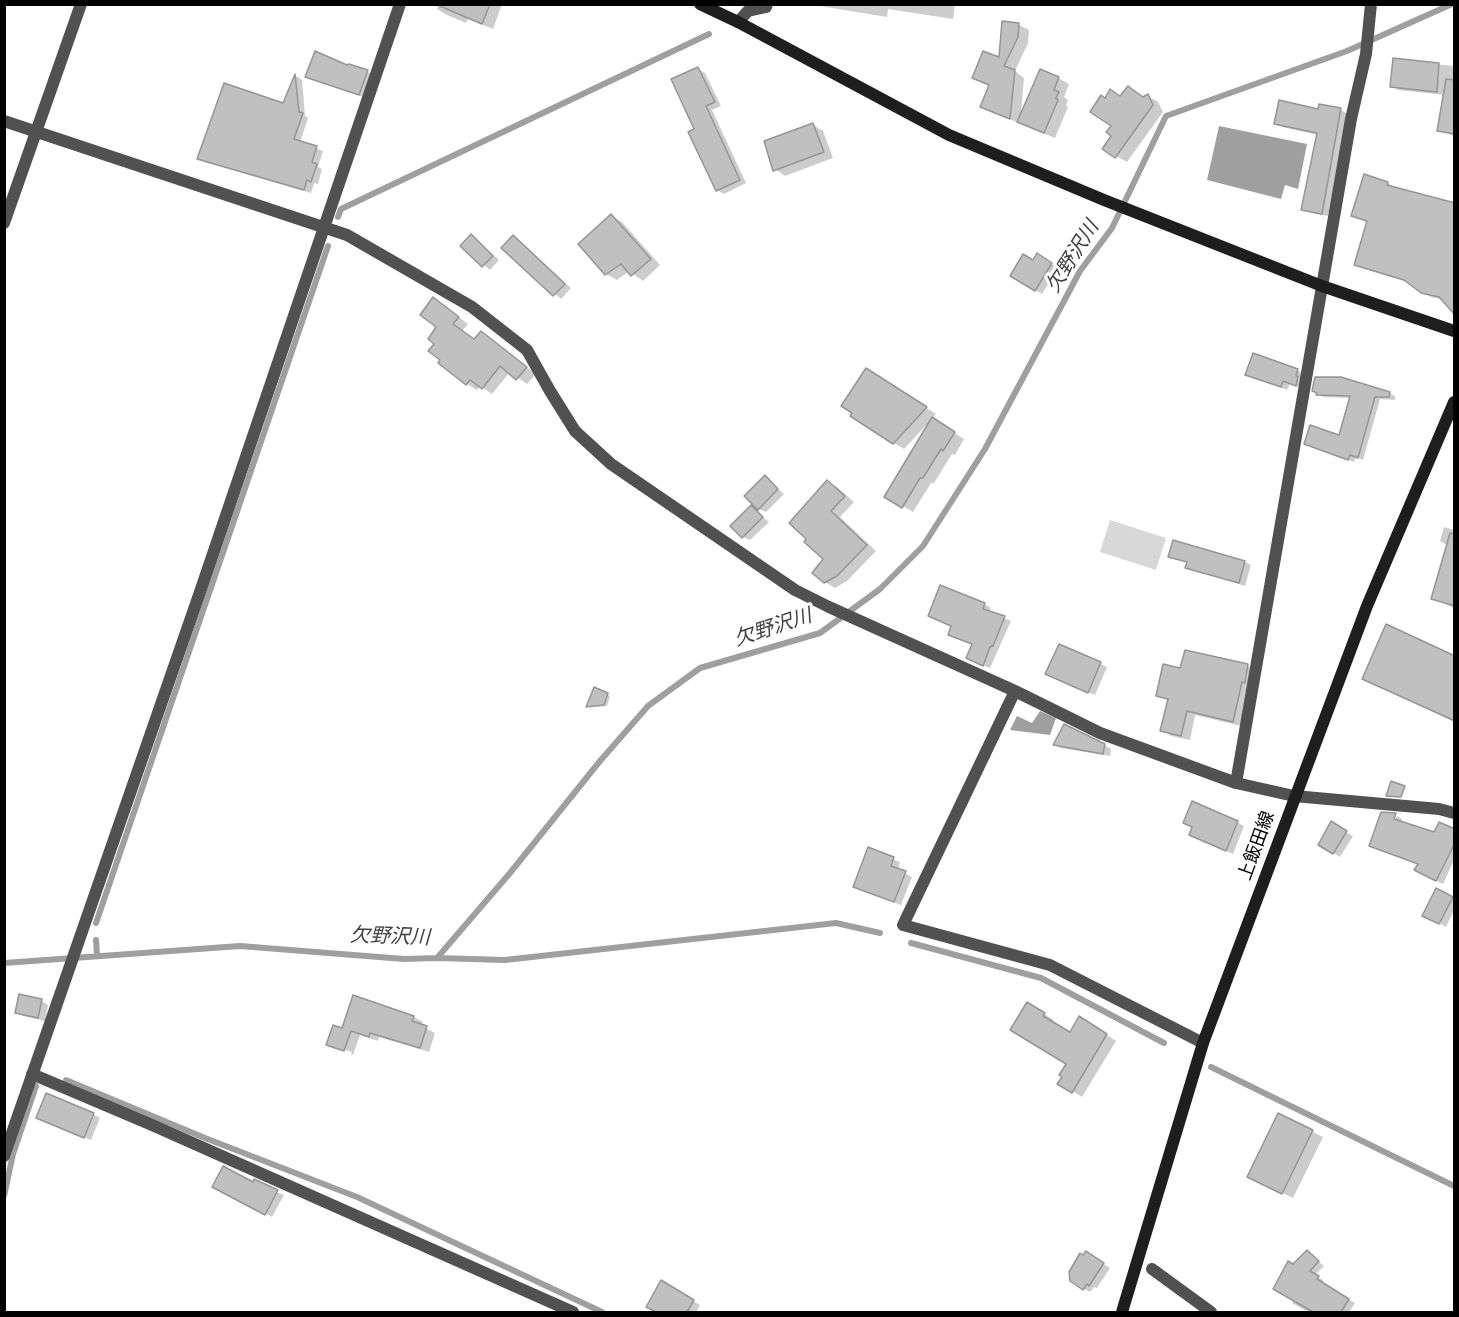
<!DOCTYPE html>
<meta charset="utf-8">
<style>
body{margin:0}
#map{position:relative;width:1459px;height:1317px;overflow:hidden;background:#fff;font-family:Arial,sans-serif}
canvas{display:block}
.frame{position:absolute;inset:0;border:6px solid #000;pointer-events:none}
</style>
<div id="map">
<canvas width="1459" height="1317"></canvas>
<div class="frame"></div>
</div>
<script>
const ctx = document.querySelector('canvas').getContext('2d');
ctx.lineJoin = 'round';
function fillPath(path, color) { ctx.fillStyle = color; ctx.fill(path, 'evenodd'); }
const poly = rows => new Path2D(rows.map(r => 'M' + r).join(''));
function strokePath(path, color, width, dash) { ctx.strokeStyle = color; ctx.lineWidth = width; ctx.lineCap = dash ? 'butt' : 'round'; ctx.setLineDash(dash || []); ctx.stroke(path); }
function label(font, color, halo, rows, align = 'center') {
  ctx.font = font + ' Arial,"Noto Sans JP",sans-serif'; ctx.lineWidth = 6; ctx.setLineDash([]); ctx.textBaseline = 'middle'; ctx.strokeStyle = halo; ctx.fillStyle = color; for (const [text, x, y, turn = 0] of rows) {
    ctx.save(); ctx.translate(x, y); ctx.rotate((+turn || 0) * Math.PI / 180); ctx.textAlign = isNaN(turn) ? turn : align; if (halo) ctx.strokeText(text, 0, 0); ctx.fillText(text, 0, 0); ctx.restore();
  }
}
fillPath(poly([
 [1110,520,1166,538,1156,570,1100,552]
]), '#d8d8d8');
fillPath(poly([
 [1219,126,1307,144,1298,189,1285,185,1281,199,1207,180],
 [1040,711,1056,718,1050,735,1010,730,1017,716,1032,723]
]), '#9f9f9f');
fillPath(poly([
 [436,4,502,4,493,29,468,19,466,23,447,15,437,9,438,6],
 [955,4,953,19,888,9,887,17,808,4],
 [1019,25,1029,30,1028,43,1015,71,1024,78,1021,114,1058,78,1069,84,1064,97,1068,100,1066,105,1068,107,1055,138,992,112,991,86,984,83,1000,60],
 [1394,60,1454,66,1454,136,1438,130,1445,95,1398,90,1392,86],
 [698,69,705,73,721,106,712,110,746,183,724,194,717,190,696,129],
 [367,72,374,75,366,98,307,76],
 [296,76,302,80,305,116,308,118,300,142,323,151,318,167,322,169,318,184,314,183,311,193,205,162,198,158,284,105],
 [1128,88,1145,98,1148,96,1158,102,1163,112,1127,162,1116,156,1113,125,1106,99,1121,97],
 [1320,106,1341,110,1348,114,1328,216,1310,213,1303,209,1318,135,1282,127,1276,123,1320,111],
 [813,125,823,131,833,158,785,176,775,169],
 [1387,183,1396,188,1444,300,1431,297,1411,283,1365,269,1356,264,1368,223,1353,216],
 [611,216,622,222,660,265,643,281,629,271,617,280,606,274],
 [471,236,499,260,490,270,462,246],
 [513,237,520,241,571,288,561,299,503,248],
 [1037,255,1058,268,1042,294,1012,276,1033,261],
 [434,299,468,324,462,331,475,340,481,333,536,374,527,384,510,372,492,394,480,386,477,390,467,384,440,363,442,360,436,343,438,327],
 [1297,370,1304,374,1303,388,1290,384,1287,390,1247,374],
 [876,376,936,414,932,419,964,439,955,455,952,454,934,483,931,483,913,512,887,496,930,421,904,449,894,443],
 [1389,393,1395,396,1395,400,1380,399,1363,460,1356,457,1354,462,1306,444,1340,437,1351,398,1324,397,1318,394],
 [765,477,784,494,766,512,759,509],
 [828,482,837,487,854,502,840,517,876,551,847,581,835,588,825,582],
 [751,507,769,522,750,540,743,537],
 [1444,527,1454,530,1454,608,1432,598,1448,546,1440,541],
 [1170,556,1245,562,1251,565,1245,586,1193,570,1187,567,1188,563],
 [984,604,991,608,989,612,1011,621,990,668,974,662,973,645,950,634,953,626],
 [1060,646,1107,667,1095,695,1054,678],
 [1454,658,1454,722,1364,678],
 [1248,666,1256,671,1241,726,1195,715,1190,740,1171,736,1162,730,1169,701,1157,695,1182,670],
 [595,689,610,696,607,706,588,707],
 [1055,745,1104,745,1111,749,1110,756,1061,748],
 [1382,814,1397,816,1394,816,1393,826,1397,816,1402,819,1401,823,1434,834,1454,831,1454,860,1443,884,1416,870,1419,864,1371,845],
 [1237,822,1244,826,1233,854,1197,838,1193,827],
 [1331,824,1353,836,1340,857,1320,845],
 [868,849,900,862,898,870,912,877,901,905,861,890],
 [1437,890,1454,899,1454,910,1446,927,1431,919],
 [354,997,414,1017,423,1022,421,1026,435,1033,429,1052,379,1037,378,1041,360,1035,353,1055,351,1054,352,1052,335,1047,335,1049,328,1044,343,1030],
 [42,1001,48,1005,45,1021,23,1016,16,1013],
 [1027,1004,1054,1020,1052,1023,1070,1034,1090,1024,1116,1041,1082,1097,1060,1083,1068,1064],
 [93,1114,100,1118,91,1140,44,1121],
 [1279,1115,1323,1137,1293,1198,1260,1182],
 [254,1184,284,1195,272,1217,214,1186],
 [1307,1252,1324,1266,1315,1275,1324,1281,1322,1284,1355,1303,1349,1312,1308,1312,1292,1303,1294,1299,1293,1266],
 [1086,1253,1110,1268,1097,1288,1094,1287,1090,1292,1083,1288,1083,1257],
 [662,1282,700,1305,696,1312,659,1312,648,1306]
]), '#0003');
strokePath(poly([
 [338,217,341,209,709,34],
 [96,923,328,246],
 [96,940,97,955],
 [911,943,1041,978,1164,1043],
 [437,958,505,960,836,923,880,933],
 [4,963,240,946,404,959,437,958,510,873,600,761,648,706,700,668,820,633,880,589,923,546,985,449,1080,271,1112,228,1166,116,1347,51,1452,4],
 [1211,1067,1454,1186],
 [66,1080,205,1138,357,1197,602,1312],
 [4,1196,13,1154,36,1086]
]), '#9f9f9f', 6);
const building = poly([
 [435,4,490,4,482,24,435,4],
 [1002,21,1019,23,1018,37,1004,66,1015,70,1010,119,980,107,989,85,972,78,983,51,999,57,1002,21],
 [315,51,347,65,349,64,368,70,359,95,305,77,315,51],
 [1393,58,1439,63,1437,92,1390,87,1393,58],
 [698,67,715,102,706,106,740,180,716,191,688,132,694,129,671,79,698,67],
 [1040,69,1059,77,1054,90,1059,92,1056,98,1058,100,1044,133,1017,122,1040,69],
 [295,74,299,112,303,113,294,139,317,146,312,162,317,164,311,182,307,180,304,190,197,159,224,83,283,103,295,74],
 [1446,79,1455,80,1455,134,1437,131,1446,79],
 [1128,86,1143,97,1148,94,1153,105,1115,158,1102,149,1111,136,1106,132,1111,126,1090,112,1101,95,1105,98,1110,89,1120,96,1128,86],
 [1279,100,1318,109,1319,104,1341,108,1322,214,1301,210,1317,133,1274,124,1279,100],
 [813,123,824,152,773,171,764,141,813,123],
 [1364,174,1388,182,1387,185,1455,203,1455,315,1439,297,1421,293,1404,280,1354,265,1367,221,1351,216,1364,174],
 [611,214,651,259,631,276,621,264,605,275,578,244,611,214],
 [471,234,493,256,482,267,460,246,471,234],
 [513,235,565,284,553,296,501,248,513,235],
 [1037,253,1052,263,1035,291,1010,276,1023,254,1033,260,1037,253],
 [433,297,459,317,453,324,474,339,481,331,527,367,516,380,500,366,482,389,470,380,466,385,438,363,440,360,428,351,434,344,428,339,436,327,420,315,433,297],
 [1253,353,1298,369,1296,376,1298,376,1296,386,1283,381,1281,387,1245,375,1253,353],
 [866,368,927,407,893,444,850,416,852,413,841,406,866,368],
 [1315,377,1341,377,1390,392,1389,397,1375,397,1358,458,1350,455,1348,460,1304,444,1310,425,1339,435,1350,396,1316,395,1317,393,1312,391,1315,377],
 [932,417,955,432,943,451,941,449,923,478,920,478,902,508,884,497,932,417],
 [765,475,778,489,758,510,744,496,765,475],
 [827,480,845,496,831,511,867,545,837,576,824,583,812,573,823,559,804,542,806,539,789,523,827,480],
 [751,505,763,517,742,538,730,526,751,505],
 [1450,533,1455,534,1455,606,1431,599,1450,533],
 [1173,540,1245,561,1239,583,1185,568,1187,562,1168,557,1173,540],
 [940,585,985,603,983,609,1005,616,993,646,990,647,983,666,966,658,972,644,948,635,951,626,928,616,940,585],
 [1386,624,1455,656,1455,721,1362,679,1386,624],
 [1059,644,1101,662,1088,693,1045,674,1059,644],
 [1185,650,1248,664,1245,683,1242,682,1233,722,1187,711,1181,736,1160,731,1168,699,1156,696,1163,664,1180,668,1185,650],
 [594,687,608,693,604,705,586,707,594,687],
 [1064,724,1105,744,1103,754,1053,745,1064,724],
 [1391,781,1405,786,1401,797,1386,796,1391,781],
 [1192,801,1238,821,1226,851,1189,835,1192,827,1183,823,1192,801],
 [1381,812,1396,813,1394,819,1434,832,1439,822,1455,829,1455,843,1436,881,1414,870,1418,864,1369,846,1381,812],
 [1331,821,1347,831,1333,854,1318,845,1331,821],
 [868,847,894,857,891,866,906,871,894,902,853,887,868,847],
 [1436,888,1453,897,1439,924,1422,916,1436,888],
 [19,994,42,999,38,1018,15,1013,19,994],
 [353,995,414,1016,412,1021,427,1026,420,1048,370,1033,369,1037,351,1031,344,1051,326,1045,333,1025,342,1028,353,995],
 [1027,1002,1045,1013,1043,1016,1070,1032,1079,1016,1107,1034,1072,1093,1057,1084,1062,1077,1059,1075,1066,1064,1010,1030,1027,1002],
 [46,1093,94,1113,84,1138,36,1118,46,1093],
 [1278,1113,1313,1130,1282,1194,1247,1177,1278,1113],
 [223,1166,253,1182,254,1179,278,1190,265,1215,212,1187,223,1166],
 [1307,1250,1319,1261,1310,1271,1319,1276,1317,1279,1349,1299,1341,1312,1313,1312,1273,1289,1288,1261,1293,1264,1307,1250],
 [1086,1251,1104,1263,1089,1286,1087,1284,1083,1290,1070,1281,1069,1272,1080,1253,1083,1255,1086,1251],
 [661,1280,694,1300,687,1312,656,1312,646,1307,661,1280]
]);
fillPath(building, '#c0c0c0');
strokePath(building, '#959595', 1.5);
strokePath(poly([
 [738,22,748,11,766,7,767,4],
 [4,121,347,235,472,307,527,350,550,391,575,431,611,464,795,590,829,607,1015,691,1100,733,1236,783,1294,796,1439,809,1454,813],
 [4,223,81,4],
 [1015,691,903,925,1050,965,1203,1043],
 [1236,783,1351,119,1366,54,1371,4],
 [32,1074,152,1125,573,1312],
 [4,1156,200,592,400,4],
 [1152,1269,1211,1312]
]), '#515151', 12);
strokePath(poly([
 [700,4,738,22,949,135,1104,200,1322,286,1454,331],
 [1122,1312,1203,1043,1367,606,1454,402]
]), '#1e1e1e', 12);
label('18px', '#000', '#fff', [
 ["上飯田線",1257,846,-70]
]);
label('italic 20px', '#404040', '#fff', [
 ["欠野沢川",1073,257,-58],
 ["欠野沢川",773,628,-18],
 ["欠野沢川",390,937,2]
]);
</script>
